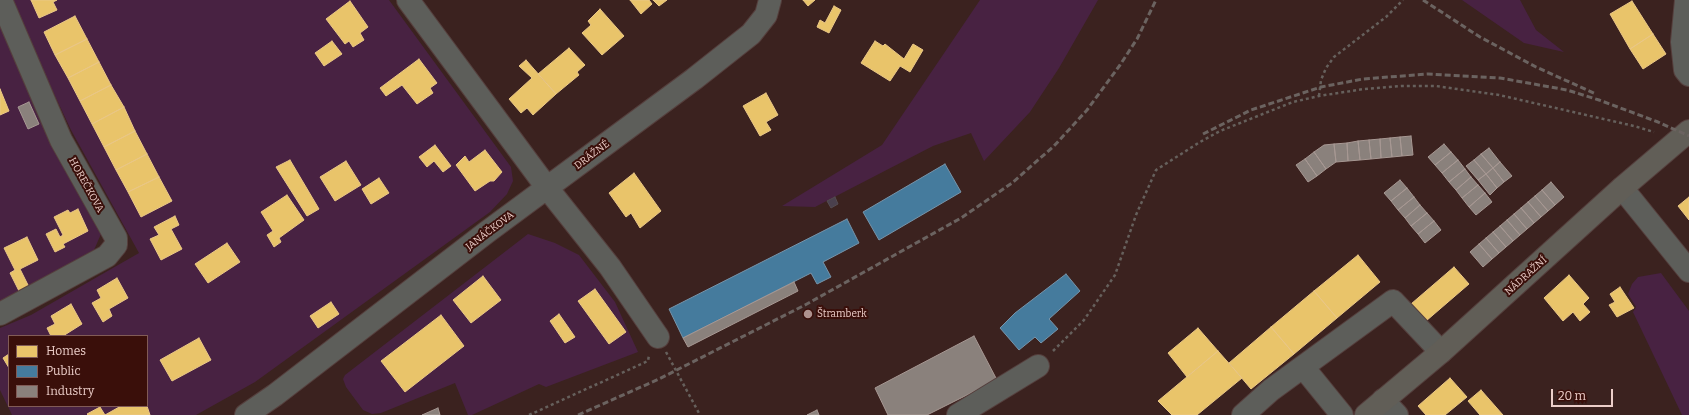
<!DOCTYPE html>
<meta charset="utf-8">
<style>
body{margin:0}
#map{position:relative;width:1689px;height:415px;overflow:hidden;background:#3b221f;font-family:Bitter,serif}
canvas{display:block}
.legend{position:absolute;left:8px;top:335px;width:140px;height:72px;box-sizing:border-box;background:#3a0f0a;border:1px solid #815b56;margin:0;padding:5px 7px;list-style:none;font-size:12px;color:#eccec9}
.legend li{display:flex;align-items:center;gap:8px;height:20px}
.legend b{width:20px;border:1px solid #815b56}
.scale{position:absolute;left:1551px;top:389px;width:62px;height:18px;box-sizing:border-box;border:2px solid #eccec9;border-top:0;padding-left:5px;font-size:12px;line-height:14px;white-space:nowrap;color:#eccec9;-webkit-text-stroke:3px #3a0f0a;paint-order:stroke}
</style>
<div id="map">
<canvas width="1689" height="415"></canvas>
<ul class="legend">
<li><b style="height:11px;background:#e9c46a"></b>Homes</li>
<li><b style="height:11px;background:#457b9d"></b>Public</li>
<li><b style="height:11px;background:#8a817c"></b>Industry</li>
</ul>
<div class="scale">20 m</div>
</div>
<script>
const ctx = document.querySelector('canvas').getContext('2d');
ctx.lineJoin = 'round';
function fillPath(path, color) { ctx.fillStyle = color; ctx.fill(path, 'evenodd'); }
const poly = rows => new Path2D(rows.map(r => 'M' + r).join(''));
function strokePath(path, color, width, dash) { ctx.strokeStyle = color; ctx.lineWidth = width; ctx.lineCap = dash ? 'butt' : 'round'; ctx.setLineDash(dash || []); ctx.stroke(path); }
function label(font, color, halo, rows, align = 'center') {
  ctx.font = font + ' Bitter,serif'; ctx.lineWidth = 4; ctx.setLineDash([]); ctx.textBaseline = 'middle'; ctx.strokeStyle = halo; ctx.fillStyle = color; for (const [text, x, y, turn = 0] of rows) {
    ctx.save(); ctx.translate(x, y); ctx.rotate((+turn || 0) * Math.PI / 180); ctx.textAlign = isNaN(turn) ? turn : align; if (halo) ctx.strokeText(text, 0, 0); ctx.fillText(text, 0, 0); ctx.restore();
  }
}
fillPath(poly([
 [10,0,389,0,511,167,513,181,507,194,490,212,255,382,196,415,12,415,0,390,0,328,31,315,139,253,71,130],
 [9,336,147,336,147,406,9,406],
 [980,0,1098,0,1059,68,1030,112,984,161,971,133,933,146,815,207,782,206,882,145],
 [1462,0,1520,0,1536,30,1564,52,1524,43],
 [0,25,49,141,101,234,94,250,0,302],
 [528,234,555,243,579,255,615,302,638,352,546,387,539,384,472,415,468,415,455,383,381,413,372,414,363,410,346,387,343,379,345,375],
 [1661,273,1689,311,1689,415,1682,415,1633,312,1636,307,1628,294,1632,284,1638,277]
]), '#482242');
const homes = poly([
 [31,0,57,0,53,2,57,10,39,18,31,0],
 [630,0,649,0,652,4,641,14,630,0],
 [653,0,667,0,659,6,653,0],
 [803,0,815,0,808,6,803,0],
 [350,1,368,27,360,33,364,40,353,47,349,41,345,44,326,19,350,1],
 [1632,1,1653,34,1630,49,1610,14,1632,1],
 [834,6,841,10,829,33,817,27,820,20,825,23,834,6],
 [600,9,624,36,602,55,582,33,591,25,588,21,600,9],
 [75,16,87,39,55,55,44,32,75,16],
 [1653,34,1666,54,1643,69,1630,49,1653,34],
 [87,39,99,62,68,78,55,55,87,39],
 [332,41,342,54,324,66,315,53,332,41],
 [875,41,883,46,885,44,904,59,913,44,923,50,910,72,900,66,890,81,861,63,875,41],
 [569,48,585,65,577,72,579,75,556,94,538,74,569,48],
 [419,59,437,83,430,88,433,93,417,104,402,85,386,96,380,88,419,59],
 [526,60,556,94,533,115,527,108,521,113,509,99,532,78,519,66,526,60],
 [99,62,111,85,80,101,68,78,99,62],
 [111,85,124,107,92,124,80,101,111,85],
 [0,89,9,111,0,115,0,89],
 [766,93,778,115,766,122,771,130,760,136,743,106,766,93],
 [124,107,135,131,104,147,92,124,124,107],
 [135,131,147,154,116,170,104,147,135,131],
 [435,145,451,166,443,172,434,161,427,167,419,157,435,145],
 [485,150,502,172,494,181,490,181,475,191,456,165,465,156,469,162,485,150],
 [147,154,159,177,128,192,116,170,147,154],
 [290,160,319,209,307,216,276,167,290,160],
 [346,161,361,185,335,201,320,177,346,161],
 [634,173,661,211,640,228,631,213,626,217,609,193,634,173],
 [159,177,172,201,141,217,128,192,159,177],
 [379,178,389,193,371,204,362,189,379,178],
 [287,195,304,220,279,238,281,242,274,247,267,235,273,231,261,212,287,195],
 [1689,197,1689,220,1678,206,1689,197],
 [78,209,88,231,63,244,65,247,55,252,46,234,56,229,60,237,63,235,54,217,68,210,70,213,78,209],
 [175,216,179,225,171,229,182,249,161,260,150,239,159,235,154,227,175,216],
 [27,237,38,260,20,269,29,287,19,291,10,273,15,270,4,248,27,237],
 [227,243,240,262,208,283,195,264,227,243],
 [1358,255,1380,282,1337,318,1314,291,1358,255],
 [1454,267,1469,284,1426,321,1411,304,1454,267],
 [1569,275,1589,298,1583,304,1590,312,1580,321,1573,312,1563,321,1544,298,1569,275],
 [483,276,501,300,471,323,453,300,483,276],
 [117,278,128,298,109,309,112,316,103,322,92,303,101,298,97,290,117,278],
 [1620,287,1634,308,1617,317,1609,305,1615,302,1610,294,1620,287],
 [595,289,626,332,609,344,578,301,595,289],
 [1314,291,1337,318,1294,354,1271,327,1314,291],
 [331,302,339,314,318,328,310,316,331,302],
 [71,304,82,324,63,336,51,336,47,328,55,324,51,316,71,304],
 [559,314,575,337,565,343,550,321,559,314],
 [441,315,464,346,405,392,381,361,441,315],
 [1271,327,1294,354,1251,389,1229,363,1271,327],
 [1198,328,1218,351,1187,377,1168,353,1198,328],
 [199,338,211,360,172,381,160,360,199,338],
 [1218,351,1242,378,1197,415,1172,415,1158,401,1218,351],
 [9,354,9,368,3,358,9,354],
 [1450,378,1467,397,1445,415,1426,415,1418,406,1450,378],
 [1481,390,1503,415,1480,415,1468,401,1481,390],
 [121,406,147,406,150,415,105,415,121,406],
 [100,407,105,415,88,415,87,414,100,407]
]);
fillPath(homes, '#e9c46a');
strokePath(homes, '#eac786', 1);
const public = poly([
 [945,164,961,192,879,240,863,212,945,164],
 [847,219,859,243,823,262,831,277,817,284,811,273,683,338,669,309,847,219],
 [1066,274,1080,291,1049,319,1058,329,1041,343,1035,337,1019,350,1000,328,1015,313,1066,274]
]);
fillPath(public, '#457b9d');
strokePath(public, '#7794aa', 1);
const industry = poly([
 [29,102,39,124,28,129,18,107,29,102],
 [1411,136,1413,155,1402,156,1400,137,1411,136],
 [1400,137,1402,156,1392,157,1390,138,1400,137],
 [1390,138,1392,157,1381,158,1380,139,1390,138],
 [1380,139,1381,158,1371,159,1369,140,1380,139],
 [1369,140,1371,159,1360,160,1358,141,1369,140],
 [1358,141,1360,160,1348,161,1347,143,1358,141],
 [1347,143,1348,161,1336,162,1334,144,1347,143],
 [1334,144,1336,162,1326,169,1314,152,1324,145,1334,144],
 [1444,144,1451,152,1435,165,1428,157,1444,144],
 [1489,148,1500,162,1493,168,1481,154,1489,148],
 [1314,152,1326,169,1317,176,1305,159,1314,152],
 [1451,152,1458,160,1442,173,1435,165,1451,152],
 [1481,154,1493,168,1486,174,1474,160,1481,154],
 [1305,159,1317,176,1308,182,1296,165,1305,159],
 [1458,160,1465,169,1449,182,1442,173,1458,160],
 [1474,160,1486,174,1478,180,1466,166,1474,160],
 [1500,162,1512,176,1504,182,1493,168,1500,162],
 [1493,168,1504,182,1497,188,1486,174,1493,168],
 [1465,169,1471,177,1456,190,1449,182,1465,169],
 [1486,174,1497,188,1490,195,1478,180,1486,174],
 [1471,177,1478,185,1462,198,1456,190,1471,177],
 [1400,180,1407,188,1391,201,1384,193,1400,180],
 [1551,182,1564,197,1555,205,1542,190,1551,182],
 [1478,185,1485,193,1469,207,1462,198,1478,185],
 [1407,188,1414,197,1398,210,1391,201,1407,188],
 [1542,190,1555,205,1548,211,1535,196,1542,190],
 [1485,193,1492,202,1476,215,1469,207,1485,193],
 [1535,196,1548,211,1541,217,1528,202,1535,196],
 [1414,197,1420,205,1405,218,1398,210,1414,197],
 [1528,202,1541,217,1534,223,1521,208,1528,202],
 [1420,205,1427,213,1411,226,1405,218,1420,205],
 [1521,208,1534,223,1527,229,1514,214,1521,208],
 [1427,213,1434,221,1418,234,1411,226,1427,213],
 [1514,214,1527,229,1520,235,1507,220,1514,214],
 [1507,220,1520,235,1513,241,1500,226,1507,220],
 [1434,221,1441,230,1425,243,1418,234,1434,221],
 [1500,226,1513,241,1506,247,1493,232,1500,226],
 [1493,232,1506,247,1499,253,1486,238,1493,232],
 [1486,238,1499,253,1492,259,1479,244,1486,238],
 [1479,244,1492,259,1483,267,1470,252,1479,244],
 [794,282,798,291,688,347,683,338,794,282],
 [974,336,997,380,927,415,888,415,875,388,974,336],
 [438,408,440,415,422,415,438,408],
 [817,410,819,415,807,415,817,410]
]);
fillPath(industry, '#8a817c');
strokePath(industry, '#a79893', 1);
const building = poly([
 [835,197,838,204,831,208,827,201,835,197]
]);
fillPath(building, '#4a404d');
strokePath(building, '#554c51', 1);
const minor = poly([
 [408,0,548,189,610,267,658,337],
 [1686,0,1682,42,1685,70,1689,75],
 [1622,188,1689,271],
 [0,314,107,256,116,245,116,238,61,140,1,0],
 [1303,367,1342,415],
 [1383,400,1397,415],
 [246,415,275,395,487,232,694,79,751,34,766,15,770,0],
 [958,415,1038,366],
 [1243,415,1271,390,1393,301,1441,352]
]);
const major = poly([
 [1366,415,1441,352,1622,188,1689,131]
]);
strokePath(minor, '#553f3d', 24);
strokePath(major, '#553f3d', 24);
strokePath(poly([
 [1319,96,1321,80,1326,68,1334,57,1386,17,1403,0],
 [1053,351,1084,320,1115,275,1136,215,1156,170,1200,142,1220,131,1293,102,1319,96,1364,89,1402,86,1436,86,1499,95,1634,126,1654,132],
 [529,415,648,361,649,355]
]), '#66605c', 2.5, [3, 3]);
strokePath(minor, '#5d5e5a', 22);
strokePath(major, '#615e57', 22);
strokePath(poly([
 [1423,0,1480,37,1536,67,1596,94],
 [1203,134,1251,110,1321,87,1363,79,1428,74,1500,78,1567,90,1599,100,1658,122,1689,136],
 [578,415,659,379,805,305,961,218,1012,183,1054,146,1087,110,1120,65,1137,39,1156,0]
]), '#6b6360', 3, [6, 3]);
strokePath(poly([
 [666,352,700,415]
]), '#66605c', 2.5, [3, 3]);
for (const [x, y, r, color] of [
 [808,314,5,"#ae928e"]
]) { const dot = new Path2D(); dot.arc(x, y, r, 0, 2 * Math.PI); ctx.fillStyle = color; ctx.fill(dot); strokePath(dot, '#3a0f0a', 1.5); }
label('10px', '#eccec9', '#3a0f0a', [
 ["DRÁŽNÉ",592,155,-37],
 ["HOREČKOVA",86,185,61],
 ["JANÁČKOVA",490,231,-37],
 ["NÁDRAŽNÍ",1526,276,-42]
]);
label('10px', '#eccec9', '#3a0f0a', [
 ["Štramberk",817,314]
], 'left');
</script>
